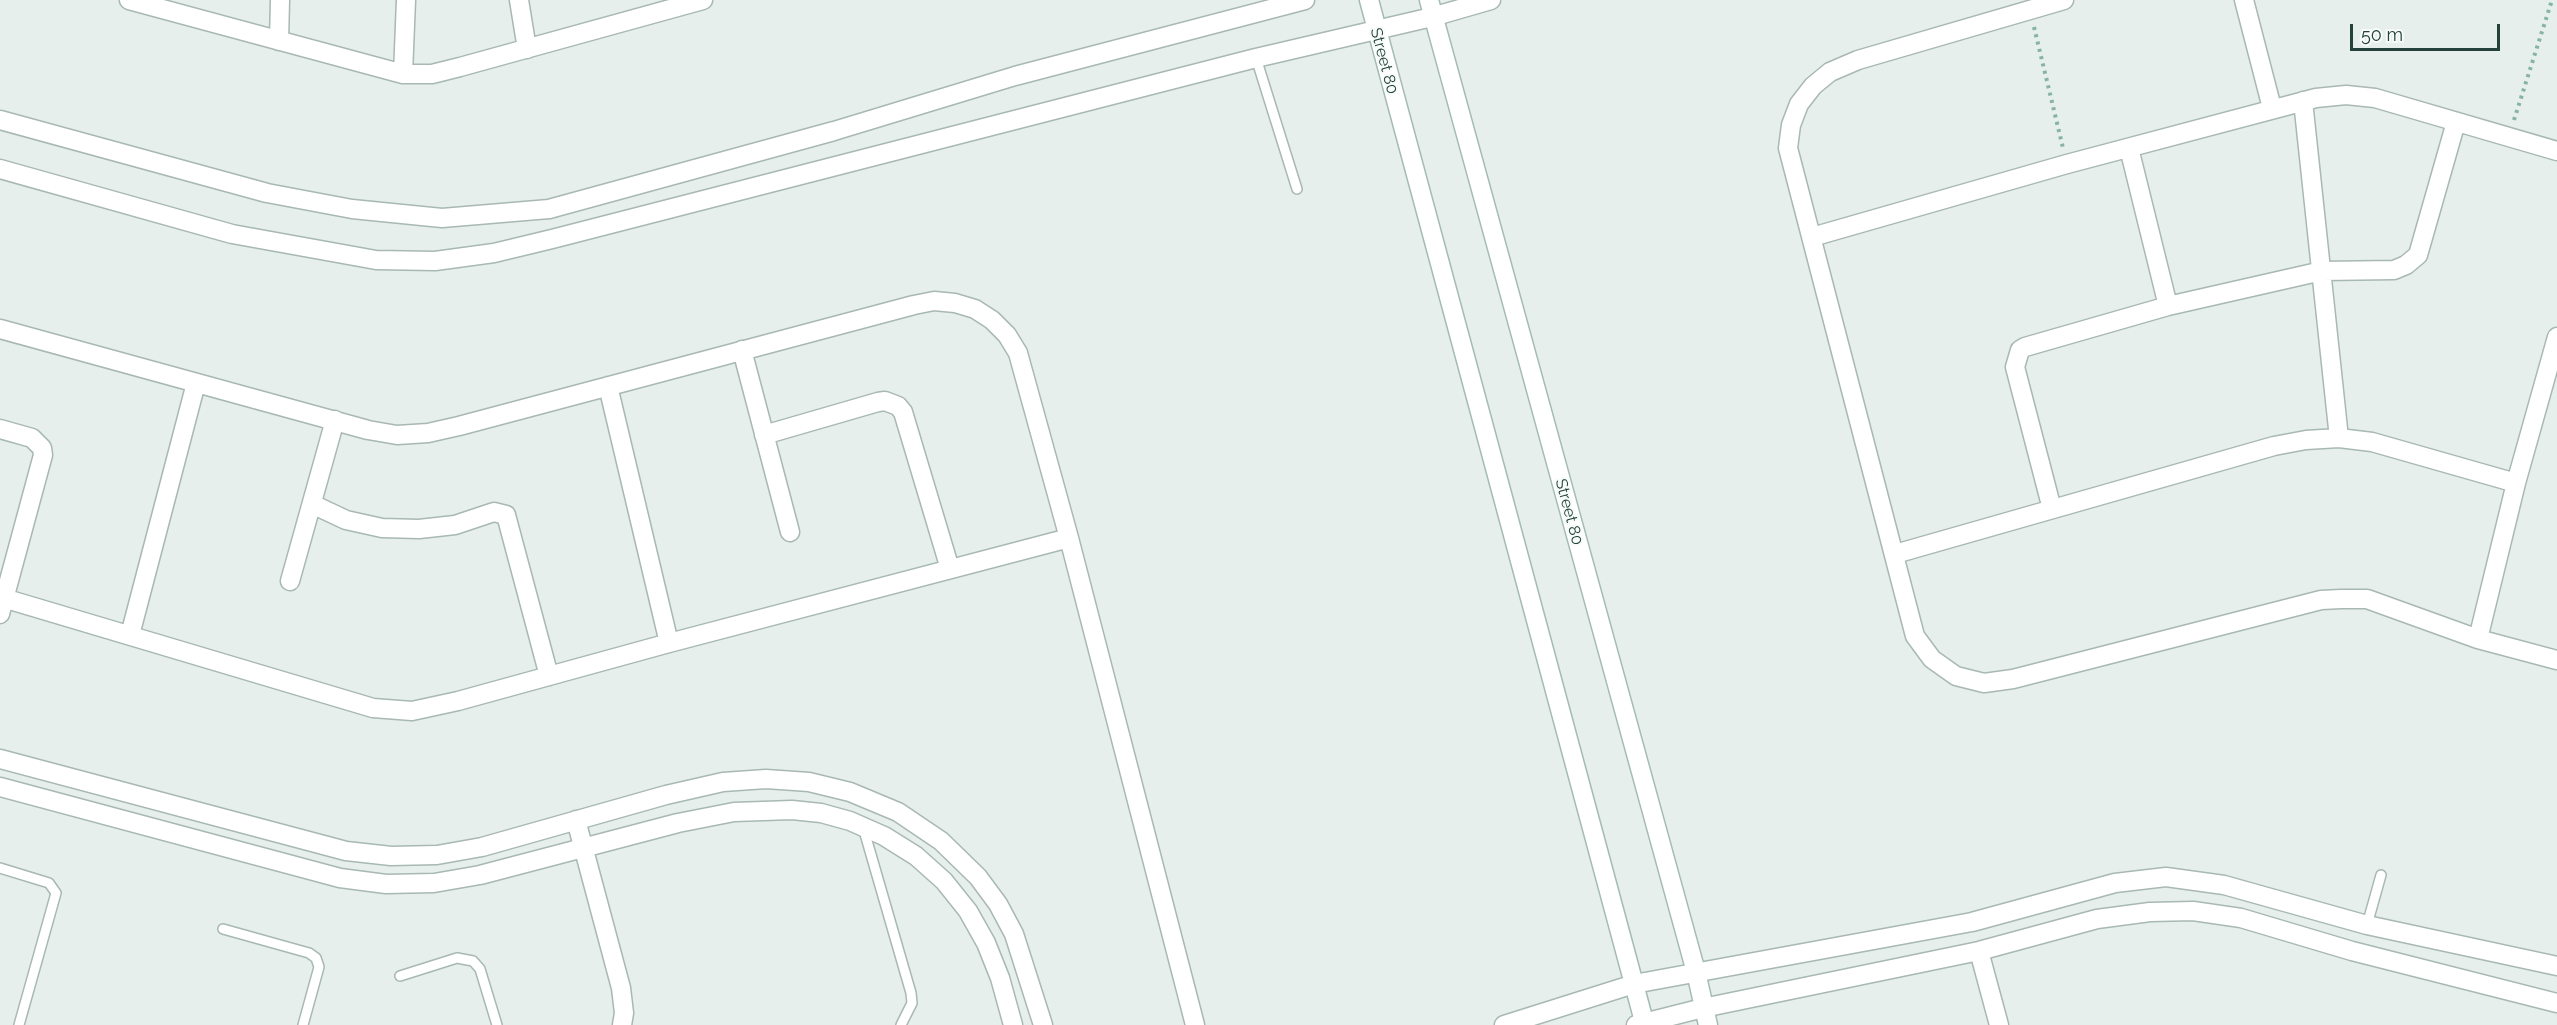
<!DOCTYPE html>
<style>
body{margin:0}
#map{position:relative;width:2557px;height:1025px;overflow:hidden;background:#e6efeb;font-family:Raleway,sans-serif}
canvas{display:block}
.scale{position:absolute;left:2350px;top:24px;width:150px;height:27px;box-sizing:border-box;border:3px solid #24423a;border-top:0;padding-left:8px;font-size:18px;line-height:21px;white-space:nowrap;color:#24423a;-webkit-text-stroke:4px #f7fbf9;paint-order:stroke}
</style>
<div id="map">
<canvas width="2557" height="1025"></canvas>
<div class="scale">50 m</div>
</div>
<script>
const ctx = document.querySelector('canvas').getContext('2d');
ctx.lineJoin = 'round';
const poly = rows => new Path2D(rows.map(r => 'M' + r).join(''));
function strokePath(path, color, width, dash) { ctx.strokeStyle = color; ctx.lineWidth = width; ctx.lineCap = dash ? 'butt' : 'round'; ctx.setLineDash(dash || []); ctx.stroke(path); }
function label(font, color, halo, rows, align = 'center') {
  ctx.font = font + ' Raleway,sans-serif'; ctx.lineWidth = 4.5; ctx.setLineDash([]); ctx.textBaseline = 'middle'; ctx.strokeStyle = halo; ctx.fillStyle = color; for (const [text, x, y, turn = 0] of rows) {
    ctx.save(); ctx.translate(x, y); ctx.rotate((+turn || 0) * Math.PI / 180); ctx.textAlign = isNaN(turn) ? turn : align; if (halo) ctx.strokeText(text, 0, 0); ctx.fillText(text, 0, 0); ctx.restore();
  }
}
const lane = poly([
 [1256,58,1297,189],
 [863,827,911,993,912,1003,901,1025],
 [0,868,49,883,56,893,19,1025],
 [2367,925,2381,875],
 [223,929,309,953,316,958,319,967,303,1025],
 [400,976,457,958,473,961,480,969,497,1025]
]);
const street = poly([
 [129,0,403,74,432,74,460,67,703,0],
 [519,0,527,49],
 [2064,0,1858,60,1830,72,1813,86,1799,104,1791,125,1788,148,1915,636,1932,659,1956,676,1984,683,2013,679,2321,600,2341,599,2367,599,2478,639,2557,660],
 [2244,0,2272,108],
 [279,41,280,0],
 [403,74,406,0],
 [2303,101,2339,438],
 [0,120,267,193,352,209,442,218,549,209,834,131,1015,76,1305,0],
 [2129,148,2168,306],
 [0,169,232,234,376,260,435,261,494,253,552,239,1256,58,1432,17,1491,0],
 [1812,237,2067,164,2316,98,2346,95,2375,98,2557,151],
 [0,329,368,430,397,435,428,433,459,426,914,305,934,301,955,303,975,309,992,320,1007,335,1018,353,1069,538,1195,1025],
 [742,350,790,532],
 [608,386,669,643],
 [0,429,32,438,42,448,43,455,0,614],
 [764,435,878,402,885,401,898,406,903,412,950,569],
 [312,504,346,520,382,528,419,529,455,525,494,512,506,515,549,676],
 [2052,509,2015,367,2020,350,2025,347,2168,306,2322,271,2394,270,2406,265,2418,255,2456,122],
 [1895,554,2274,446,2306,440,2339,438,2372,442,2516,483],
 [290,581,335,420],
 [0,597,373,708,412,711,458,701,669,643,1069,538],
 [130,635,196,383],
 [2478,639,2516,483,2557,337],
 [0,759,346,851,391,856,437,855,482,847,666,795,723,782,766,779,809,782,850,792,898,812,941,841,978,877,998,904,1014,934,1043,1025],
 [0,787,340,878,386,884,434,883,480,875,678,823,734,812,792,810,821,813,850,821,884,836,916,856,944,881,968,911,986,943,1000,978,1013,1025],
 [576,820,621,988,624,1013,622,1025],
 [1979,951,1999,1025],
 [1504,1025,1634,984,1972,922,2115,883,2166,877,2224,885,2367,925,2557,966],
 [1636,1025,1703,1008,1979,951,2097,919,2150,912,2193,911,2241,918,2352,951,2557,1003]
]);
const secondary = poly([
 [1369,0,1645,1025],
 [1429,0,1696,972,1708,1025]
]);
strokePath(lane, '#a8b8b2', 12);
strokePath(street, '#a8b8b2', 21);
strokePath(secondary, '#a4bbb3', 21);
strokePath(poly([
 [2034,27,2063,148],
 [2514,120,2552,0]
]), '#86b3a5', 4, [3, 4.5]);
strokePath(lane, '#fff', 9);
strokePath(street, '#fff', 18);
strokePath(secondary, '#fff', 18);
label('16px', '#24423a', '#f7fbf9', [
 ["Street 80",1384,61,75],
 ["Street 80",1569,512,75]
]);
</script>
